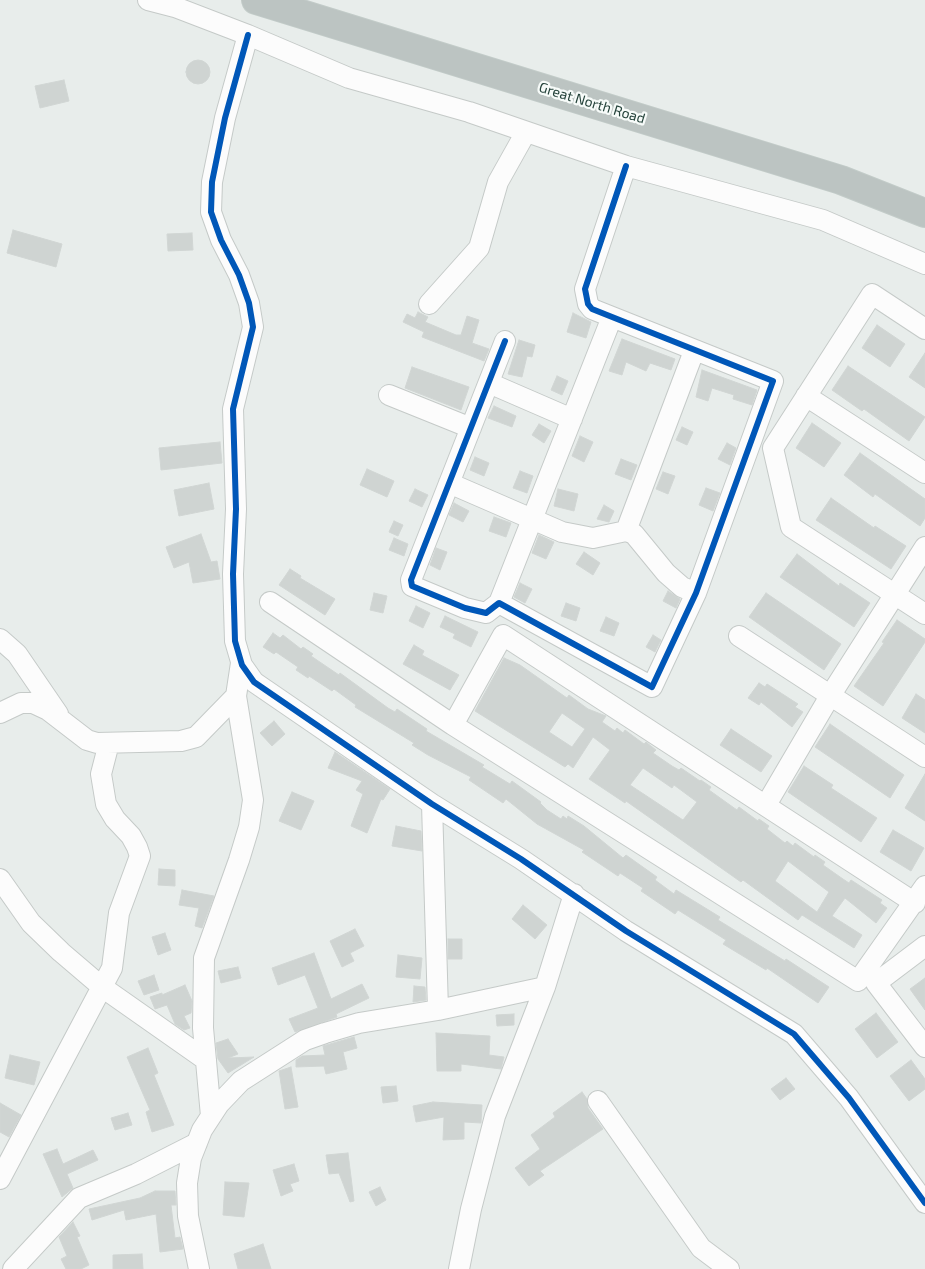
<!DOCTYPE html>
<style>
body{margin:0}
canvas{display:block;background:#e8edeb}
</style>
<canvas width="925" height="1269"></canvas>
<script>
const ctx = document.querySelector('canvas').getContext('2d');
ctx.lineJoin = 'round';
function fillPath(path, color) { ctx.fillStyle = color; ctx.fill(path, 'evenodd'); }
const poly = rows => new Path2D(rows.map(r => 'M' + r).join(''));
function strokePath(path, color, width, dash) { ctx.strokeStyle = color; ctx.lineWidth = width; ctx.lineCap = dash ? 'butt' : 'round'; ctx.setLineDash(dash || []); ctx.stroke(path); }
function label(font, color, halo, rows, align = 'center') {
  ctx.font = font + ' "Exo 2",sans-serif'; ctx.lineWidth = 4.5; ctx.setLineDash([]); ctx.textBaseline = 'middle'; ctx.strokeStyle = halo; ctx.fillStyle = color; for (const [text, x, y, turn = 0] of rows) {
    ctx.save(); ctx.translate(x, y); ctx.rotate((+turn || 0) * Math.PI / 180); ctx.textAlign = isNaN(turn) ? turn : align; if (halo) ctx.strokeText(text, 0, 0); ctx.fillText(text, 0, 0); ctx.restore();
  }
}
const building = poly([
 '186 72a12 12 0 1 1 24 0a12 12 0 1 1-24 0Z',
 [64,80,69,101,40,108,35,86,64,80],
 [13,230,62,244,56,267,7,253,13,230],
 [192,233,193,250,168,251,167,234,192,233],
 [418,312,428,317,425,322,456,335,461,335,467,316,479,320,472,343,489,349,484,361,422,337,424,332,403,322,407,314,415,318,418,312],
 [573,313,591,322,586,338,567,332,573,313],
 [877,325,905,344,890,367,862,348,877,325],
 [622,339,675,359,671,370,650,363,646,371,626,362,622,375,609,371,622,339],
 [519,340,535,345,532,357,527,356,522,377,508,374,519,340],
 [925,353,925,388,909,377,925,353],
 [848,366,925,417,909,441,864,409,862,411,832,390,848,366],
 [412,367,469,387,461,410,405,388,412,367],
 [702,370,757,390,752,405,733,399,734,395,712,388,708,401,696,397,702,370],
 [557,376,568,381,562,395,551,390,557,376],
 [494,406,516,416,512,427,488,418,494,406],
 [812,423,841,443,824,467,796,448,812,423],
 [539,424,551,431,544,443,532,435,539,424],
 [682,427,693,432,687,445,676,440,682,427],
 [580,436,593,442,584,462,572,456,580,436],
 [220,442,222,463,161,470,159,448,220,442],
 [727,443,736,448,730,465,718,459,727,443],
 [860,453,925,499,925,518,920,526,875,494,873,497,844,475,860,453],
 [475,457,489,463,484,476,470,470,475,457],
 [621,459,637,465,631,480,615,474,621,459],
 [367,469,394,481,387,497,360,485,367,469],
 [520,471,533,476,527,493,513,488,520,471],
 [663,472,675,476,668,494,656,489,663,472],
 [209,483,214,509,179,516,174,490,209,483],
 [706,488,720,493,713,511,699,505,706,488],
 [415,489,428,495,422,507,409,501,415,489],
 [558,489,578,494,574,511,554,506,558,489],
 [831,498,874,528,875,526,906,546,891,569,816,520,831,498],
 [454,503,469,511,463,522,449,515,454,503],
 [604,505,614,511,609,522,597,519,604,505],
 [494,517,511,523,506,537,489,531,494,517],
 [394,521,403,525,398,536,389,532,394,521],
 [201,534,211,562,217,561,220,579,193,583,189,562,174,568,166,547,201,534],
 [539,535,554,542,546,559,532,553,539,535],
 [394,538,408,544,404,556,389,550,394,538],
 [436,548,447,552,440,570,430,565,436,548],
 [584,552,600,563,593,575,576,564,584,552],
 [797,554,839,586,840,583,870,603,854,627,780,577,797,554],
 [290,569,301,576,300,578,335,599,325,615,279,585,290,569],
 [520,583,532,589,525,603,514,597,520,583],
 [668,591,680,599,676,608,663,601,668,591],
 [374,593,387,596,383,613,370,610,374,593],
 [766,593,841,644,824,670,749,617,766,593],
 [566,603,580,608,576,621,561,616,566,603],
 [416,606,430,613,423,628,409,621,416,606],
 [445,616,478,632,471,647,453,638,455,634,440,627,445,616],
 [606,617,619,623,614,636,600,631,606,617],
 [897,620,925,639,925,642,883,706,854,686,884,643,882,642,897,620],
 [273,633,280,638,283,635,301,649,303,647,313,654,311,656,339,675,340,673,388,708,395,712,397,709,427,729,426,731,484,765,482,767,510,784,512,781,541,802,540,803,547,810,561,819,563,816,567,819,568,816,584,826,623,858,626,855,657,877,655,880,674,894,676,890,720,917,718,920,785,961,786,959,829,987,818,1003,767,968,766,970,723,944,726,940,678,910,675,914,641,891,643,888,620,873,618,876,582,852,584,850,537,824,506,799,503,803,469,780,471,777,428,755,412,745,414,743,355,707,356,705,334,689,332,691,309,676,308,678,296,670,298,667,276,652,274,654,263,647,273,633],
 [653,635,661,640,655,652,646,647,653,635],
 [414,645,424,651,422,655,459,675,450,690,403,664,414,645],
 [504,658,520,665,567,698,569,695,588,709,606,716,602,722,615,731,617,728,623,733,625,730,644,744,646,742,656,750,653,753,672,766,679,770,681,768,700,781,701,780,711,787,709,790,737,810,739,807,758,821,759,819,769,826,767,829,785,843,787,841,793,846,795,843,814,857,815,855,825,862,823,865,843,879,849,883,851,880,882,900,880,903,887,908,876,923,845,898,832,916,862,935,854,948,802,915,798,920,743,880,741,882,626,801,625,803,589,779,610,750,593,737,573,768,568,764,565,767,475,711,504,658],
 [562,713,585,729,572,747,549,732,562,713],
 [643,768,672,788,674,785,697,802,683,820,630,785,643,768],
 [788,861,829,892,817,912,775,881,788,861],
 [759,683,765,687,767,684,798,704,795,707,803,712,792,727,761,702,759,705,748,698,759,683],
 [916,694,925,700,925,733,902,718,916,694],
 [274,721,285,734,272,746,260,733,274,721],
 [830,724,904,775,890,798,815,747,830,724],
 [731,729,772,756,761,772,720,745,731,729],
 [335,752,390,789,383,800,381,799,367,833,351,826,363,794,356,790,362,781,328,768,335,752],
 [804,766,833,785,831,788,877,818,861,842,788,792,804,766],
 [925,774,925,821,905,808,925,774],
 [292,792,314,801,301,830,279,821,292,792],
 [396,826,421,831,422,851,392,846,396,826],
 [893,830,924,848,911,871,880,852,893,830],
 [159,869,175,870,175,886,158,885,159,869],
 [182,890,214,896,202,928,195,926,199,908,179,905,182,890],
 [523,905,547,925,535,939,512,919,523,905],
 [355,929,364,946,350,953,354,961,342,967,330,941,355,929],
 [165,933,171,950,158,955,152,937,165,933],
 [448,939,462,939,462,959,448,959,448,939],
 [314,953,331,999,362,984,369,998,336,1014,337,1017,295,1032,289,1019,318,1008,305,975,278,985,272,968,314,953],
 [398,955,422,958,420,979,396,977,398,955],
 [238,967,241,978,221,983,218,971,238,967],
 [154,975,159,990,144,995,138,981,154,975],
 [925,978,925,1010,910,989,925,978],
 [185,985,192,1001,191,1013,184,1016,190,1028,184,1030,175,1024,167,1005,155,1009,150,997,162,993,162,995,185,985],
 [414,986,425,987,426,1000,413,1002,414,986],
 [876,1013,898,1042,877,1058,855,1029,876,1013],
 [514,1014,514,1025,497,1026,496,1015,514,1014],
 [436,1033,490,1036,489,1055,504,1057,501,1069,461,1064,461,1071,437,1071,436,1033],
 [354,1037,357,1048,343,1052,347,1069,326,1074,324,1066,296,1067,296,1060,302,1056,325,1055,323,1046,354,1037],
 [228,1039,238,1054,228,1058,254,1057,228,1073,218,1059,216,1043,228,1039],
 [148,1048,158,1073,154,1075,174,1125,152,1132,146,1112,150,1110,127,1057,148,1048],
 [10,1055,40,1062,34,1085,5,1078,10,1055],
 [911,1060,925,1079,925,1089,909,1101,890,1076,911,1060],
 [291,1067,298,1107,285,1109,279,1071,291,1067],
 [786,1078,795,1089,780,1100,771,1089,786,1078],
 [396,1086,398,1101,383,1103,381,1087,396,1086],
 [582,1092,587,1099,588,1108,603,1129,540,1171,544,1175,529,1186,515,1168,540,1149,531,1135,555,1117,553,1113,582,1092],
 [433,1102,482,1105,481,1123,464,1122,464,1139,443,1140,444,1117,416,1122,413,1106,433,1102],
 [0,1103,21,1115,9,1137,0,1132,0,1103],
 [128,1113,132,1125,115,1130,111,1118,128,1113],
 [57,1149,63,1164,93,1150,98,1160,67,1174,73,1188,62,1197,43,1154,57,1149],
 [348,1153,354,1201,350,1202,339,1173,329,1174,326,1155,348,1153],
 [294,1164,299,1181,290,1184,293,1191,281,1196,273,1170,294,1164],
 [225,1182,249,1183,244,1217,223,1215,225,1182],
 [380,1187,386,1200,376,1206,369,1192,380,1187],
 [155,1191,175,1191,176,1205,171,1205,175,1238,180,1237,183,1249,160,1252,156,1214,126,1220,124,1210,92,1220,89,1209,140,1198,155,1191],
 [73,1222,80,1236,77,1237,89,1265,81,1269,66,1269,61,1259,67,1256,59,1237,73,1222],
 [263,1244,271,1269,238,1269,234,1254,263,1244],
 [142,1254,143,1269,113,1269,113,1255,142,1254]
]);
fillPath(building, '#cfd4d2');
strokePath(building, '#d1d6d4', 1);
const minor = poly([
 [148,0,175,7,248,35,349,78,469,112,626,166,823,220,925,264],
 [248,35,225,118,212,182,211,212,221,240,239,275,249,303,253,327,233,409,236,509,233,574,235,641,242,665,254,682,432,804,521,859,626,931,794,1034,849,1098,925,1203],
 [429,304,479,248,498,182,526,132],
 [925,329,872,294,773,448,791,527,925,614],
 [505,341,411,580,412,586,465,608,486,613,499,603,652,687,696,593,773,381,592,309,588,304,585,289,626,166],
 [489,383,572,419],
 [389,395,471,428],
 [806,396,925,473],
 [449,483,562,532,593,538,626,531,634,534,666,573,682,587,696,593],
 [626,531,694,351],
 [270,602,453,725,858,981,925,886],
 [499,603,612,317],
 [739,636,925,757],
 [0,639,17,654,58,714],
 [0,713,21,703,33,703,48,710,87,740,97,743,181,741,196,737,236,696],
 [453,725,503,635,915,903],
 [432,804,438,1010],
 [766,805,830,696,925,547],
 [0,879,31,923,61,952,102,987,206,1060],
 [925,946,876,983,925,1047],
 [598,1101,701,1248,729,1269],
 [211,1116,203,1028,204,958,239,860,249,827,253,800,236,696,241,663],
 [0,1179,112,968,119,913,140,856,137,847,131,836,115,819,106,804,101,774,109,743],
 [13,1269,79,1198,136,1174,197,1143],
 [199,1269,188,1216,187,1183,191,1158,202,1130,219,1104,241,1081,305,1040,325,1033,359,1023,438,1010,545,987],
 [459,1269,471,1209,495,1116,545,987,574,894]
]);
const highway = poly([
 [256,0,841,180,925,213]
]);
strokePath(minor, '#c5cac8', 22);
strokePath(highway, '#c3ccc9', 30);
strokePath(minor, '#fcfcfc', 20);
strokePath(highway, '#bcc4c2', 28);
strokePath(poly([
 [248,35,225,118,212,182,211,212,221,240,239,275,249,303,253,327,233,409,236,509,233,574,235,641,242,665,254,682,432,804,521,859,626,931,794,1034,849,1098,925,1203],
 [505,341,411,580,412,586,465,608,486,613,499,603,652,687,696,593,773,381,592,309,588,304,585,289,626,166]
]), '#0057b8', 6);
label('14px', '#24423a', '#f7fbf9', [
 ["Great North Road",592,103,17]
]);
</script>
